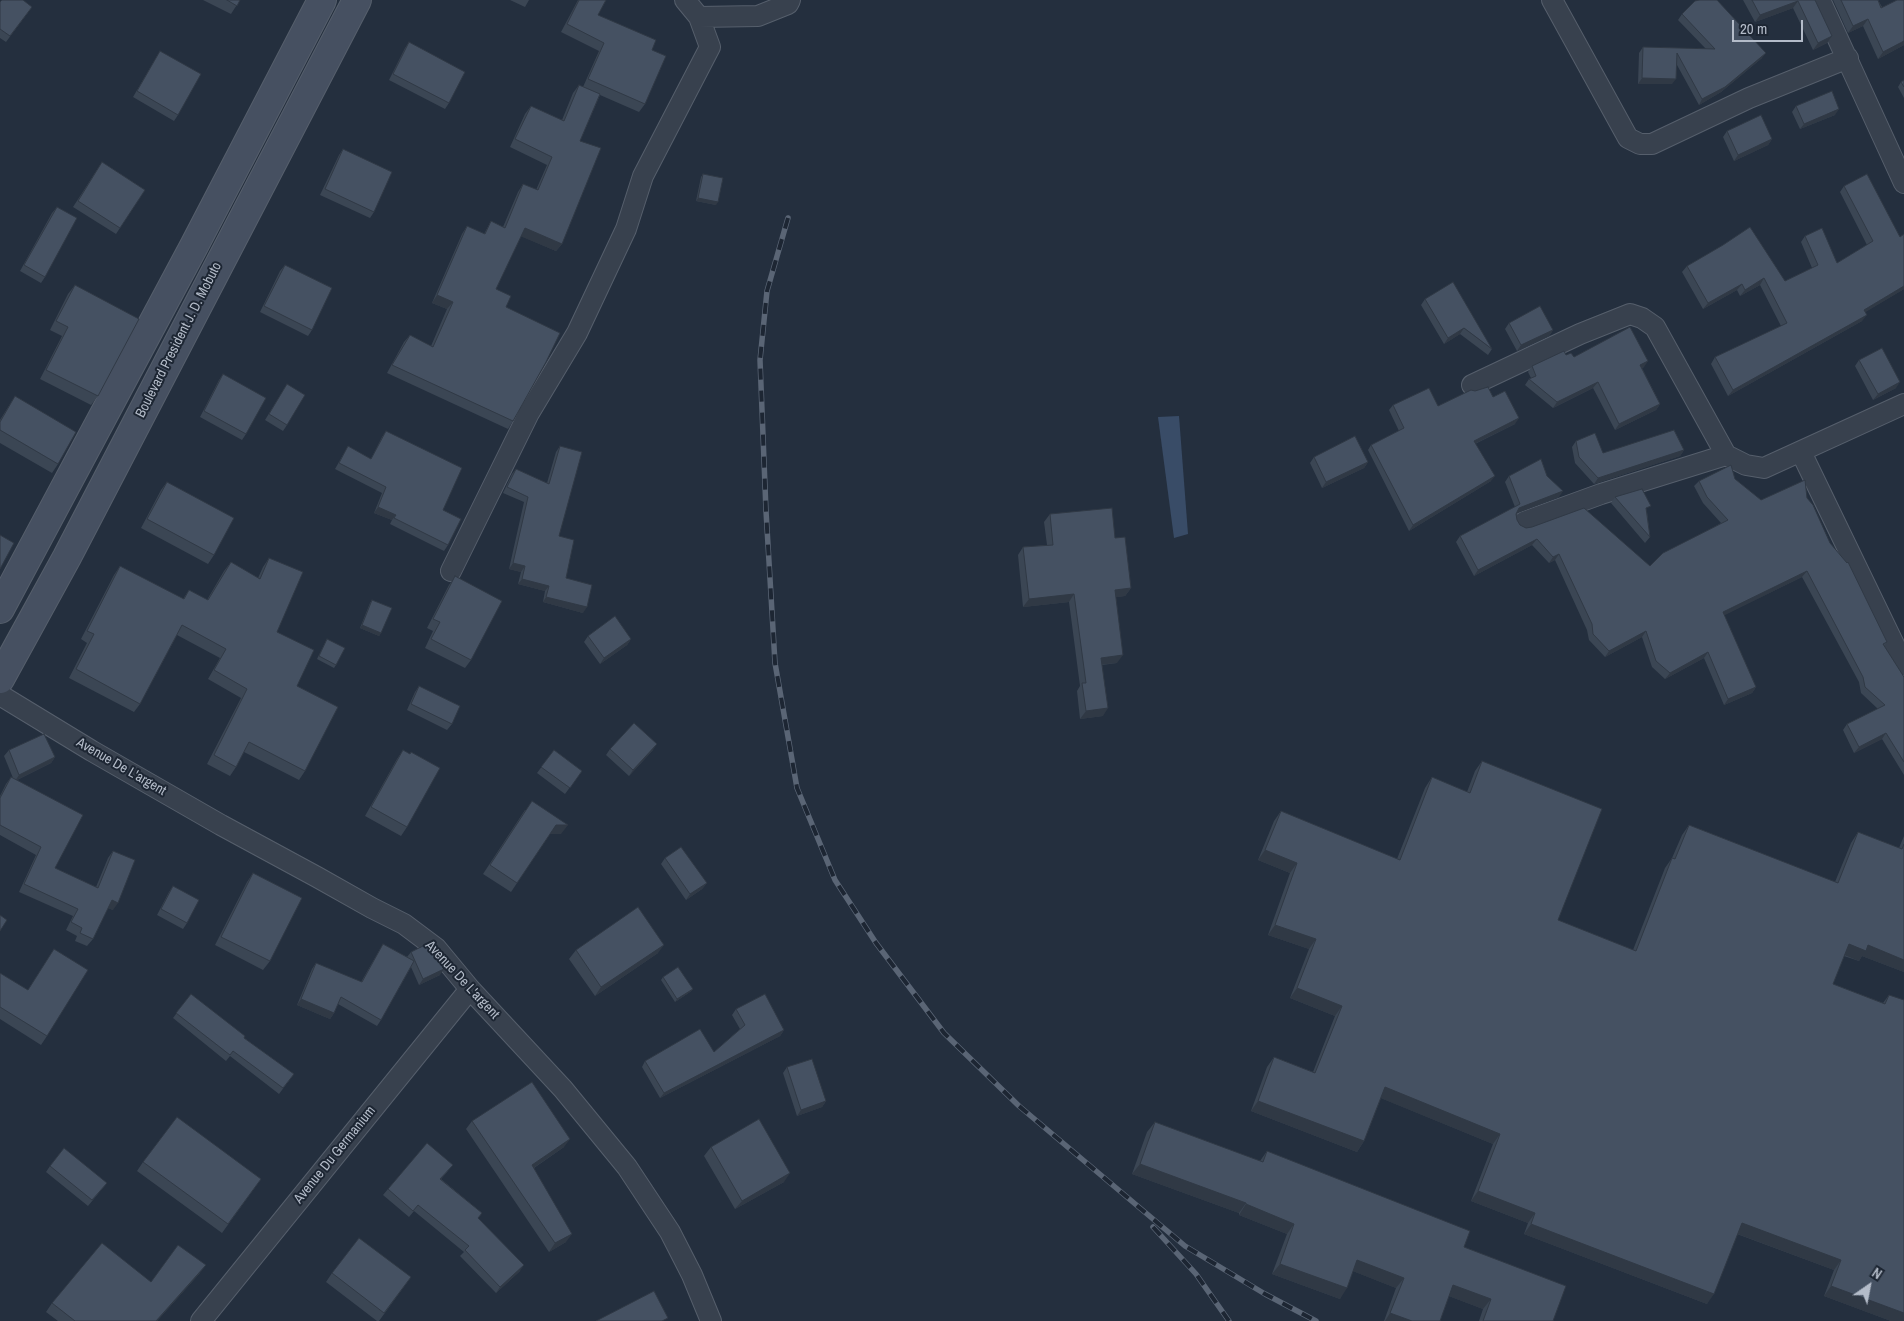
<!DOCTYPE html>
<style>
body{margin:0}
#map{position:relative;width:1904px;height:1321px;overflow:hidden;background:#242f3e;font-family:"Archivo Narrow",sans-serif}
canvas{display:block}
.north{position:absolute;left:1844px;top:1261px;width:50px;height:50px;-webkit-text-stroke:4px #1d2633;paint-order:stroke;rotate:33deg;font-size:14px;font-weight:700;line-height:20px;text-align:center;color:#b4bcc9}
.north::after{content:'';display:block;margin:auto;width:18px;height:22px;background:#b4bcc9;clip-path:polygon(50% 0,100% 100%,50% 72%,0 100%)}
.scale{position:absolute;left:1732px;top:20px;width:71px;height:22px;box-sizing:border-box;border:2px solid #b4bcc9;border-top:0;padding-left:6px;font-size:15px;line-height:18px;white-space:nowrap;color:#b4bcc9;-webkit-text-stroke:4px #1d2633;paint-order:stroke}
</style>
<div id="map">
<canvas width="1904" height="1321"></canvas>
<div class="north">N</div>
<div class="scale">20 m</div>
</div>
<script>
const ctx = document.querySelector('canvas').getContext('2d');
ctx.lineJoin = 'round';
function fillPath(path, color) { ctx.fillStyle = color; ctx.fill(path, 'evenodd'); }
const poly = rows => new Path2D(rows.map(r => 'M' + r).join(''));
function strokePath(path, color, width, dash) { ctx.strokeStyle = color; ctx.lineWidth = width; ctx.lineCap = dash ? 'butt' : 'round'; ctx.setLineDash(dash || []); ctx.stroke(path); }
function label(font, color, halo, rows, align = 'center') {
  ctx.font = font + ' "Archivo Narrow",sans-serif'; ctx.lineWidth = 4; ctx.setLineDash([]); ctx.textBaseline = 'middle'; ctx.strokeStyle = halo; ctx.fillStyle = color; for (const [text, x, y, turn = 0] of rows) {
    ctx.save(); ctx.translate(x, y); ctx.rotate((+turn || 0) * Math.PI / 180); ctx.textAlign = isNaN(turn) ? turn : align; if (halo) ctx.strokeText(text, 0, 0); ctx.fillText(text, 0, 0); ctx.restore();
  }
}
fillPath(poly([
 [1179,416,1188,534,1174,538,1158,417]
]), '#394c67');
const street = poly([
 [1552,0,1628,138,1640,144,1652,144,1749,98,1848,58],
 [1820,0,1904,183],
 [699,17,758,16,788,4,790,0],
 [1472,385,1580,334,1630,314,1642,318,1655,327,1726,455,1746,465,1764,468,1904,404],
 [1801,452,1904,665],
 [1524,522,1601,494,1726,455],
 [451,571,529,413,577,333,626,229,643,176,710,47,699,17,685,0],
 [0,695,92,751,221,825,317,877,372,908,404,924,436,948,470,989,563,1089,627,1167,670,1232,692,1275,711,1321],
 [201,1321,470,989]
]);
const secondary = poly([
 [0,609,194,246,322,0],
 [0,679,67,557,357,0]
]);
strokePath(street, '#565f6c', 22);
strokePath(secondary, '#565f6c', 30);
strokePath(street, '#38414e', 20);
strokePath(secondary, '#465061', 28);
const rail = poly([
 [788,218,767,291,760,360,766,511,775,663,797,788,835,880,876,943,944,1033,1019,1106,1185,1246,1265,1294,1316,1321],
 [1153,1227,1196,1274,1229,1321]
]);
strokePath(rail, '#5a6575', 5.5);
strokePath(rail, '#1d2633', 4, [11]);
fillPath(poly([
 [203,0,240,0,231,14],
 [510,0,529,0,525,7],
 [578,0,606,0,598,15,652,50,645,104,639,112,600,95,580,141,562,244,556,251,521,236,496,289,506,307,513,421,508,429,387,373,404,342,410,335,431,346,447,309,432,303,462,234,467,226,484,234,491,221,503,227,518,192,523,184,536,190,547,165,510,147,525,114,531,106,562,120,573,93,579,85,583,87,599,51,561,32],
 [1743,0,1815,0,1832,36,1827,43,1813,50,1793,8,1755,22],
 [1833,0,1878,0,1904,45,1878,59,1863,26,1848,33],
 [0,2,32,7,6,42,0,38],
 [1682,14,1762,58,1721,92,1699,105,1677,65,1672,84,1638,84,1639,53,1643,47,1706,49,1678,20],
 [409,42,449,103,445,109,389,80,405,48],
 [160,51,178,115,174,121,133,97],
 [1904,80,1904,98,1898,87,1901,82],
 [1796,106,1835,115,1800,129,1792,112],
 [1727,131,1772,139,1768,145,1734,161,1723,137],
 [343,149,374,212,370,218,320,195,339,155],
 [102,162,145,190,116,234,73,207],
 [703,174,716,205,696,201,701,177],
 [1844,186,1900,237,1904,234,1904,289,1865,312,1862,321,1728,396,1711,364,1715,357,1781,326,1760,285,1740,296,1737,290,1703,309,1682,272,1687,266,1785,281,1812,268,1801,242,1805,236,1837,263,1867,245,1840,192],
 [57,207,45,277,41,283,20,271,52,213],
 [285,265,312,330,308,336,260,312,280,271],
 [75,285,98,396,91,405,40,379,62,336,50,330,68,294],
 [1425,299,1492,349,1488,355,1460,334,1444,344,1421,305],
 [1509,323,1553,330,1549,336,1517,351,1505,329],
 [1566,355,1574,357,1644,367,1642,368,1660,404,1656,410,1615,430,1593,388,1553,408,1525,385,1529,379,1531,378,1528,372,1532,366],
 [1859,360,1896,388,1873,400,1855,366],
 [223,374,246,434,242,440,200,417,219,380],
 [287,384,287,425,283,431,265,420],
 [15,396,58,464,52,473,0,443,0,420],
 [1493,397,1515,424,1475,444,1491,481,1409,531,1368,450,1371,445,1399,431,1389,410,1393,405,1438,406],
 [386,431,443,510,448,545,444,551,390,524,392,520,374,513,382,493,335,469,348,446,371,459,382,437],
 [1576,441,1603,453,1684,450,1680,456,1594,484,1575,463,1572,447],
 [560,446,559,536,566,578,583,613,543,602,545,591,518,584,521,572,509,569,524,502,503,493,512,474,516,469,547,483,556,452],
 [1314,457,1368,462,1364,468,1322,488,1310,463],
 [1509,476,1547,476,1559,497,1517,513,1517,520,1520,525,1526,528,1650,566,1721,523,1703,503,1694,486,1699,481,1735,479,1761,500,1807,498,1830,543,1887,642,1884,646,1904,677,1904,775,1882,739,1854,753,1843,730,1847,724,1878,709,1861,693,1859,682,1802,577,1724,615,1756,687,1752,693,1724,705,1704,658,1665,679,1652,667,1642,637,1605,657,1589,640,1587,630,1555,560,1549,563,1532,545,1474,576,1456,542,1460,536,1515,507,1505,482],
 [167,482,214,555,208,564,141,528,161,490],
 [1615,497,1647,512,1650,537,1645,543,1611,503],
 [1050,514,1115,538,1131,588,1125,596,1116,597,1117,663,1102,665,1103,716,1080,719,1077,691,1080,686,1069,602,1023,607,1018,555,1023,547,1047,545,1044,522],
 [269,558,277,632,297,686,305,771,299,780,244,752,236,767,230,776,207,764,241,698,208,679,220,658,177,635,140,704,134,712,69,678,87,643,81,639,114,575,120,566,183,599,189,590,207,600,224,571,231,562,258,578,263,567],
 [455,576,471,660,465,668,425,648,433,631,427,628,449,585],
 [372,600,381,633,379,636,360,628,370,603],
 [588,636,631,639,627,645,600,664,584,642],
 [327,639,336,665,334,668,317,659],
 [419,686,452,724,447,730,407,710,415,692],
 [610,749,653,750,629,776,606,755],
 [9,750,55,757,51,763,17,780,55,868,96,887,108,858,113,851,113,910,108,908,93,939,87,946,75,941,77,936,66,930,73,916,19,892,36,855,0,835,0,796,6,784,11,777,13,778,4,756],
 [403,750,407,827,401,836,365,816,397,759],
 [554,750,582,771,565,794,537,773],
 [1482,761,1558,920,1633,950,1665,868,1672,858,1682,835,1689,825,1835,882,1851,843,1858,832,1899,848,1904,836,1904,972,1862,956,1859,961,1844,956,1833,984,1883,1003,1889,995,1904,1321,1891,1321,1824,1296,1834,1270,1737,1234,1707,1304,1524,1234,1528,1223,1471,1201,1493,1144,1381,1098,1364,1141,1357,1152,1251,1111,1267,1067,1274,1057,1313,1072,1335,1016,1290,998,1309,949,1268,935,1290,873,1258,860,1274,821,1281,811,1397,859,1425,788,1432,777,1467,792,1475,771],
 [525,810,561,834,550,834,511,892,483,874],
 [665,858,707,883,702,889,686,900,661,864],
 [253,873,270,961,263,970,215,945,247,882],
 [173,886,187,923,183,929,157,915,169,892],
 [383,944,407,957,411,952,440,975,419,985,411,967,381,1020,377,1026,338,1004,334,1013,330,1019,297,1005,312,969,316,963,361,982],
 [54,949,47,1036,41,1045,0,1019,0,973,28,990],
 [576,950,658,953,595,996,569,959],
 [663,977,693,989,690,992,675,1002,661,980],
 [191,994,244,1038,294,1074,279,1094,230,1056,226,1061,173,1018],
 [736,1009,784,1030,780,1036,660,1098,642,1067,645,1061,714,1052,740,1029,732,1015],
 [787,1067,826,1101,822,1107,797,1116,783,1073],
 [472,1121,564,1147,534,1168,566,1242,549,1252,466,1129],
 [1155,1122,1260,1161,1267,1151,1464,1247,1553,1321,1479,1321,1483,1309,1449,1296,1440,1321,1384,1321,1396,1288,1353,1271,1340,1299,1272,1274,1287,1234,1239,1215,1239,1213,1132,1174,1147,1132],
 [711,1147,784,1182,735,1209,704,1156],
 [143,1162,261,1179,222,1233,137,1171],
 [50,1166,107,1183,88,1206,46,1172],
 [448,1171,441,1179,482,1213,478,1218,520,1271,496,1293,460,1256,464,1252,414,1211,409,1217,383,1195,388,1189],
 [200,1273,157,1321,58,1321,46,1312,52,1303],
 [332,1273,411,1277,379,1321,377,1321,326,1282]
]), '#3b4654');
fillPath(poly([
 [1798,1,1793,8,1755,22,1760,15],
 [1868,19,1863,26,1848,33,1853,26],
 [1832,36,1827,43,1813,50,1818,43],
 [1904,41,1904,45,1878,59,1883,52],
 [1766,53,1762,58,1721,92,1699,105,1702,99],
 [1642,78,1676,79,1672,84,1638,84],
 [1839,109,1835,115,1800,129,1804,124],
 [1772,139,1768,145,1734,161,1738,155],
 [698,198,718,202,716,205,696,201],
 [525,228,562,244,556,251,520,236],
 [1764,278,1760,285,1740,296,1745,290],
 [1742,284,1737,290,1703,309,1708,303],
 [1904,286,1904,289,1859,316,1864,310],
 [437,295,453,302,447,309,432,303],
 [1867,315,1862,321,1728,396,1733,390],
 [1464,328,1460,334,1444,344,1448,338],
 [1553,330,1549,336,1517,351,1521,345],
 [1648,361,1644,367,1636,371,1640,365],
 [1598,382,1593,388,1553,408,1557,402],
 [1900,382,1896,388,1873,400,1878,394],
 [1660,404,1656,410,1615,430,1619,424],
 [1519,418,1515,424,1470,446,1474,441],
 [1684,450,1680,456,1594,484,1598,478],
 [1368,462,1364,468,1322,488,1326,482],
 [1495,476,1491,481,1409,531,1413,525],
 [1563,491,1559,497,1515,514,1519,508],
 [378,507,396,515,392,520,374,513],
 [1537,539,1532,545,1474,576,1478,570],
 [1559,554,1555,560,1549,563,1553,557],
 [513,563,525,566,521,572,509,569],
 [1807,571,1802,577,1719,618,1723,612],
 [522,579,549,586,545,591,518,584],
 [1131,588,1125,596,1109,598,1115,590],
 [1074,594,1069,602,1023,607,1029,599],
 [546,597,587,607,583,613,543,602],
 [362,625,381,633,379,636,360,628],
 [1646,631,1642,637,1605,657,1609,651],
 [631,639,627,645,600,664,604,658],
 [1708,652,1704,658,1665,679,1670,673],
 [1123,655,1117,663,1096,665,1101,658],
 [1756,687,1752,693,1724,705,1728,699],
 [1108,708,1103,716,1080,719,1086,711],
 [1886,733,1882,739,1854,753,1859,747],
 [657,744,653,750,629,776,633,770],
 [55,757,51,763,15,781,19,775],
 [556,825,568,825,561,834,550,834],
 [1265,850,1297,863,1290,873,1258,860],
 [707,883,702,889,686,900,690,894],
 [112,900,118,903,113,910,107,908],
 [1275,925,1316,939,1309,949,1268,935],
 [1849,944,1868,945,1904,960,1904,972,1862,956,1859,961,1842,954],
 [664,945,658,953,595,996,601,987],
 [444,969,440,975,419,985,423,979],
 [1297,988,1342,1006,1335,1016,1290,998],
 [693,989,690,992,675,1002,677,999],
 [301,999,334,1013,330,1019,297,1005],
 [784,1030,780,1036,660,1098,664,1093],
 [1385,1087,1500,1134,1493,1144,1378,1097],
 [826,1101,822,1107,797,1116,801,1110],
 [1258,1101,1364,1141,1357,1152,1251,1111],
 [570,1139,564,1147,526,1173,532,1165],
 [1140,1164,1246,1203,1239,1213,1132,1174],
 [790,1173,784,1182,735,1209,742,1201],
 [1478,1191,1535,1213,1528,1223,1471,1201],
 [1246,1204,1294,1224,1287,1234,1239,1215],
 [1742,1223,1841,1260,1834,1270,1735,1233],
 [1531,1224,1714,1294,1707,1304,1524,1234],
 [572,1234,566,1242,549,1252,555,1243],
 [1357,1260,1404,1278,1396,1288,1350,1270],
 [1280,1264,1347,1288,1340,1299,1272,1274],
 [206,1265,200,1273,157,1321,156,1321],
 [524,1265,520,1271,496,1293,500,1287],
 [1453,1285,1491,1299,1483,1309,1446,1295],
 [1831,1286,1904,1313,1904,1321,1891,1321,1824,1296],
 [1390,1313,1412,1321,1385,1321]
]), '#303945');
const building = poly([
 [2,0,23,0,32,7,10,36,0,29,0,2,2,0],
 [227,0,240,0,237,6,227,0],
 [579,0,606,0,598,15,656,40,652,50,666,56,645,104,588,79,604,43,567,24,579,0],
 [1699,0,1717,0,1766,53,1725,87,1702,99,1677,53,1676,79,1642,78,1643,47,1715,49,1682,14,1695,1,1699,0],
 [1752,0,1815,0,1832,36,1818,43,1798,1,1760,15,1752,0],
 [1841,0,1878,0,1881,8,1897,0,1904,0,1904,41,1883,52,1868,19,1853,26,1841,0],
 [409,42,465,72,449,103,393,74,409,42],
 [160,51,201,74,178,115,137,91,160,51],
 [1904,80,1904,87,1901,82,1904,80],
 [579,85,600,94,580,141,601,148,562,244,525,228,496,289,511,296,506,307,560,333,546,362,513,421,392,365,410,335,433,347,453,302,437,295,467,226,485,234,491,221,505,228,523,184,538,190,552,157,515,139,531,106,564,121,579,85],
 [1832,91,1839,109,1804,124,1796,106,1832,91],
 [1761,115,1772,139,1738,155,1727,131,1761,115],
 [343,149,392,172,374,212,325,189,343,149],
 [102,162,145,190,120,228,78,201,102,162],
 [703,174,723,178,718,202,698,198,703,174],
 [1867,174,1900,237,1904,234,1904,286,1864,310,1867,315,1733,390,1715,357,1787,323,1764,278,1745,290,1742,284,1708,303,1687,266,1723,245,1750,227,1785,281,1818,265,1805,236,1822,228,1837,263,1873,241,1844,186,1867,174],
 [57,207,77,218,45,277,24,265,57,207],
 [285,265,332,288,312,330,264,306,285,265],
 [1453,282,1492,349,1464,328,1448,338,1425,299,1453,282],
 [75,285,139,319,98,396,46,370,68,327,56,321,75,285],
 [1540,306,1553,330,1521,345,1509,323,1540,306],
 [1630,327,1648,361,1640,365,1660,404,1619,424,1598,382,1557,402,1529,379,1536,376,1532,366,1564,351,1566,355,1571,353,1574,357,1630,327],
 [1882,348,1900,382,1878,394,1859,360,1882,348],
 [223,374,266,398,246,434,204,411,223,374],
 [287,384,305,395,287,425,269,414,287,384],
 [1488,387,1493,397,1505,391,1519,418,1474,441,1495,476,1413,525,1371,445,1404,428,1393,405,1429,388,1438,406,1471,390,1475,391,1488,387],
 [15,396,76,432,58,464,0,430,0,422,15,396],
 [1674,430,1684,450,1598,478,1579,457,1576,441,1595,433,1603,453,1674,430],
 [386,431,462,468,443,510,461,519,448,545,394,518,396,515,378,507,386,487,339,463,348,446,371,459,386,431],
 [1355,436,1368,462,1326,482,1314,457,1355,436],
 [560,446,582,452,559,536,574,540,566,578,592,585,587,607,546,597,549,586,522,579,525,566,513,563,528,497,507,487,516,469,549,484,560,446],
 [1541,459,1547,476,1563,491,1519,508,1516,514,1517,520,1520,525,1526,528,1532,527,1584,508,1650,566,1663,553,1728,520,1707,497,1699,481,1731,465,1735,479,1761,500,1805,480,1807,498,1813,505,1830,543,1847,563,1848,562,1887,642,1883,644,1904,677,1904,762,1886,733,1859,747,1847,724,1885,705,1865,687,1863,677,1807,571,1723,612,1756,687,1728,699,1708,652,1670,673,1656,661,1646,631,1609,651,1593,634,1592,624,1559,554,1553,557,1537,539,1478,570,1460,536,1520,504,1509,476,1541,459],
 [167,482,234,518,214,555,147,519,167,482],
 [1642,489,1651,506,1646,508,1650,537,1615,497,1642,489],
 [1112,508,1115,538,1125,537,1131,588,1115,590,1123,655,1101,658,1108,708,1086,711,1082,683,1086,683,1074,594,1029,599,1023,547,1053,545,1050,514,1112,508],
 [0,535,14,543,0,569,0,535],
 [269,558,303,572,277,632,314,650,297,686,338,707,305,771,249,742,236,767,214,755,247,689,214,670,226,649,182,625,140,704,76,669,94,634,87,631,120,566,184,599,189,590,208,600,231,562,260,579,269,558],
 [455,576,502,601,471,660,431,639,440,622,433,619,455,576],
 [372,600,392,608,381,633,362,625,372,600],
 [615,616,631,639,604,658,588,636,615,616],
 [327,639,345,648,336,665,319,656,327,639],
 [419,686,460,706,452,724,411,704,419,686],
 [634,723,657,744,633,770,610,749,634,723],
 [44,734,55,757,19,775,9,750,44,734],
 [403,750,410,754,411,752,440,768,407,827,371,807,403,750],
 [554,750,582,771,570,788,541,767,554,750],
 [1482,761,1602,809,1558,920,1636,951,1672,858,1675,859,1689,825,1838,883,1858,832,1902,849,1904,844,1904,960,1868,945,1866,951,1849,944,1833,984,1885,1004,1889,995,1904,1000,1904,1313,1831,1286,1841,1260,1742,1223,1714,1294,1531,1224,1535,1213,1478,1191,1500,1134,1385,1087,1364,1141,1258,1101,1274,1057,1315,1073,1342,1006,1297,988,1316,939,1275,925,1297,863,1265,850,1281,811,1400,860,1432,777,1470,793,1482,761],
 [11,777,83,815,55,868,98,888,113,851,135,860,118,903,112,900,93,939,80,933,82,928,71,922,78,909,24,884,41,847,0,825,0,798,11,777],
 [532,801,568,825,556,825,517,883,490,865,532,801],
 [681,847,707,883,690,894,665,858,681,847],
 [253,873,302,898,270,961,221,937,253,873],
 [173,886,199,900,187,923,161,909,173,886],
 [638,907,664,945,601,987,576,950,638,907],
 [0,915,7,920,0,931,0,915],
 [383,944,414,961,381,1020,341,997,334,1013,301,999,316,963,362,982,383,944],
 [425,945,439,959,444,969,423,979,411,952,425,945],
 [54,949,88,970,47,1036,0,1007,0,973,28,990,54,949],
 [678,967,693,989,677,999,663,977,678,967],
 [191,994,245,1036,244,1038,294,1074,283,1088,233,1051,230,1055,176,1013,191,994],
 [765,994,784,1030,664,1093,645,1061,700,1029,714,1052,745,1025,736,1009,765,994],
 [812,1059,826,1101,801,1110,787,1067,812,1059],
 [532,1082,570,1139,532,1165,572,1234,555,1243,472,1121,532,1082],
 [177,1117,261,1179,228,1224,143,1162,177,1117],
 [759,1119,790,1173,742,1201,711,1147,759,1119],
 [1155,1122,1263,1162,1267,1151,1470,1231,1464,1247,1566,1286,1553,1321,1483,1321,1491,1299,1453,1285,1440,1321,1412,1321,1390,1313,1404,1278,1357,1260,1347,1288,1280,1264,1294,1224,1246,1204,1246,1203,1140,1164,1155,1122],
 [427,1143,453,1165,440,1179,482,1213,478,1218,524,1265,500,1287,465,1250,469,1246,418,1205,413,1211,388,1189,427,1143],
 [64,1148,107,1183,92,1200,50,1166,64,1148],
 [359,1238,411,1277,384,1313,332,1273,359,1238],
 [102,1243,151,1282,178,1245,206,1265,156,1321,75,1321,52,1303,102,1243],
 [654,1291,668,1318,662,1321,596,1321,654,1291]
]);
fillPath(building, '#455162');
strokePath(building, '#303945', 1);
label('14px', '#b4bcc9', '#1d2633', [
 ["Boulevard President J. D. Mobuto",179,340,-63],
 ["Avenue De L'argent",121,767,30],
 ["Avenue De L'argent",462,980,47],
 ["Avenue Du Germanium",335,1155,-51]
]);
</script>
